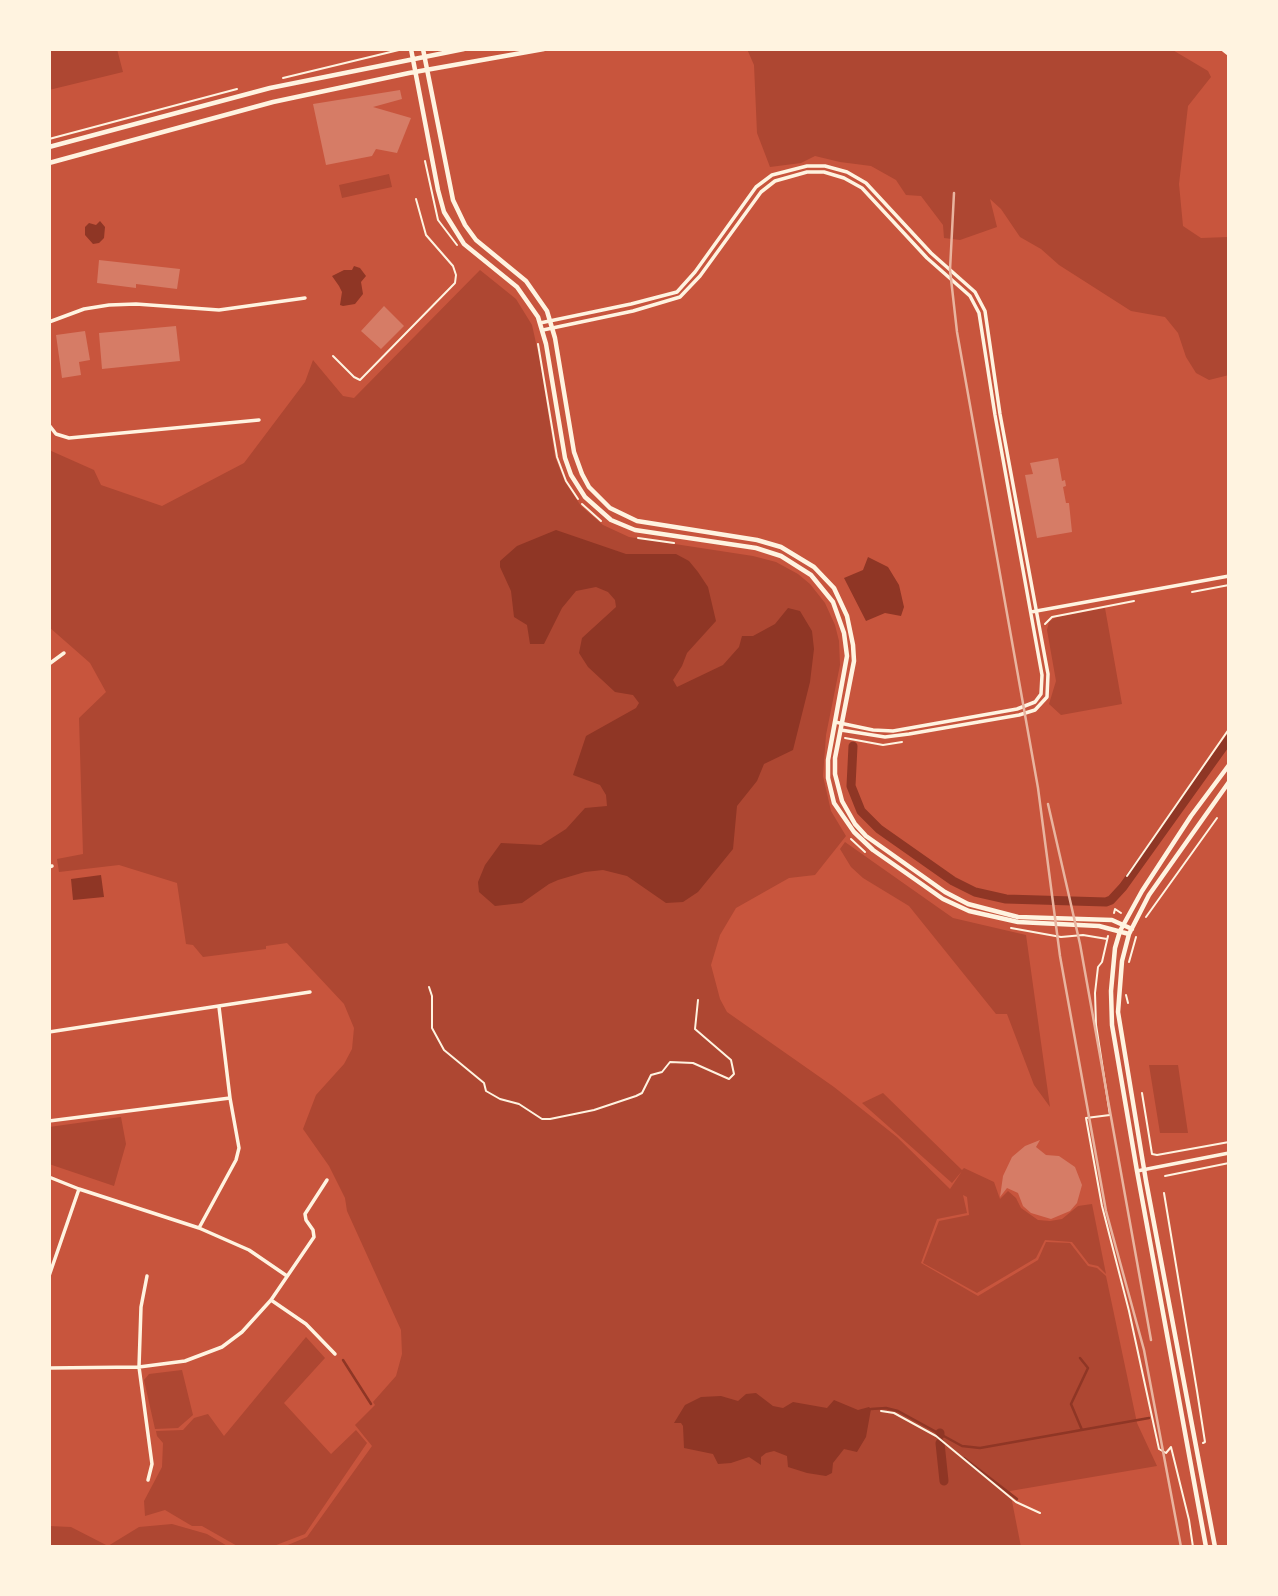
<!DOCTYPE html>
<style>
body{margin:0}
#map{position:relative;width:1278px;height:1596px;overflow:hidden;background:#c8553d;font-family:Lato,sans-serif}
canvas{display:block}
.frame{position:absolute;inset:0;border:51px solid #fff3e0;pointer-events:none}
</style>
<div id="map">
<canvas width="1278" height="1596"></canvas>
<div class="frame"></div>
</div>
<script>
const ctx = document.querySelector('canvas').getContext('2d');
ctx.lineJoin = 'round';
function fillPath(path, color) { ctx.fillStyle = color; ctx.fill(path, 'evenodd'); }
const poly = rows => new Path2D(rows.map(r => 'M' + r).join(''));
function strokePath(path, color, width, dash) { ctx.strokeStyle = color; ctx.lineWidth = width; ctx.lineCap = dash ? 'butt' : 'round'; ctx.setLineDash(dash || []); ctx.stroke(path); }
fillPath(poly([
 [49,49,117,49,123,72,49,90],
 [747,49,1171,49,1208,71,1211,77,1188,106,1179,184,1183,226,1201,238,1229,237,1229,375,1209,380,1196,373,1186,357,1178,333,1165,317,1131,311,1059,265,1041,249,1020,237,1001,209,990,199,997,227,960,240,944,238,943,225,921,196,906,195,896,180,871,166,840,162,815,156,801,163,770,167,757,133,754,65],
 [389,174,392,187,342,198,339,185],
 [480,270,516,299,532,325,540,361,555,457,565,482,581,506,603,525,629,537,753,556,776,562,798,574,810,584,825,603,835,625,839,641,840,665,826,735,823,776,831,811,846,836,815,875,789,878,736,908,720,935,711,965,720,999,727,1012,834,1087,897,1137,950,1189,962,1171,952,1183,862,1103,883,1093,962,1170,964,1168,994,1182,1000,1199,1008,1191,1016,1198,1021,1208,1038,1220,1050,1221,1062,1219,1078,1206,1092,1204,1106,1274,1098,1266,1089,1264,1072,1242,1045,1240,1036,1258,977,1293,923,1263,939,1221,969,1215,967,1197,963,1195,967,1213,937,1219,921,1263,978,1296,1038,1260,1046,1242,1070,1243,1088,1266,1097,1268,1106,1276,1137,1423,1157,1466,1010,1491,1021,1547,283,1547,307,1537,372,1446,355,1425,375,1405,373,1402,396,1376,402,1354,401,1330,347,1211,345,1198,329,1166,303,1129,316,1095,344,1064,352,1049,354,1028,344,1004,287,943,266,946,266,949,203,957,193,945,186,944,177,883,119,865,59,872,57,859,83,854,79,718,106,692,90,663,49,627,49,450,94,470,101,485,162,506,244,463,305,382,313,360,343,396,354,398],
 [1105,608,1122,704,1061,715,1049,704,1056,681,1047,630,1049,622,1056,617],
 [845,842,953,918,1026,935,1050,1107,1034,1085,1007,1014,996,1014,909,906,863,878,851,867,840,849],
 [1149,1065,1178,1065,1188,1133,1160,1133],
 [121,1117,126,1144,114,1186,49,1164,49,1127],
 [306,1337,325,1358,284,1403,331,1454,356,1430,367,1443,305,1534,271,1547,239,1547,202,1526,192,1526,165,1510,145,1516,144,1501,162,1467,163,1443,157,1436,156,1431,183,1430,194,1418,208,1414,224,1436],
 [182,1370,193,1415,178,1428,155,1429,144,1380,149,1374],
 [172,1524,207,1534,229,1547,49,1547,49,1526,71,1527,108,1546,139,1527]
]), '#ae4732');
fillPath(poly([
 [100,221,105,227,104,238,99,243,93,244,85,235,85,227,89,223,96,225],
 [354,266,360,268,366,276,361,282,363,294,355,304,343,306,340,305,342,292,339,286,332,276,344,270,352,270],
 [556,530,626,554,676,554,689,561,698,572,708,587,716,621,687,653,682,666,673,680,677,687,723,665,739,647,742,636,753,636,775,624,788,608,800,611,812,631,814,649,810,682,793,750,764,764,757,781,737,806,733,849,698,892,683,902,666,903,627,876,603,870,585,872,558,880,549,884,522,903,495,906,479,892,478,882,485,865,501,843,541,845,566,829,585,808,607,806,606,795,600,785,573,775,586,736,636,708,639,703,633,695,615,692,588,667,579,653,582,638,616,607,615,600,608,592,596,587,576,591,562,608,544,644,530,644,527,625,514,617,511,591,500,567,500,561,517,546],
 [868,557,888,567,899,585,904,607,901,616,885,613,866,621,844,578,863,570],
 [101,875,104,897,73,900,71,879],
 [756,1393,773,1406,783,1408,793,1402,827,1408,834,1400,858,1410,869,1407,871,1409,866,1437,857,1452,844,1449,833,1463,832,1473,826,1476,807,1473,788,1467,787,1456,774,1451,766,1453,761,1457,761,1465,749,1457,731,1463,718,1464,713,1454,684,1448,683,1426,681,1423,674,1423,685,1405,701,1397,721,1396,738,1401,746,1394]
]), '#8f3625');
strokePath(poly([
 [1080,1358,1088,1368,1071,1404,1082,1430],
 [343,1360,371,1404],
 [871,1409,886,1408,898,1411,962,1446,980,1448,1149,1418],
 [964,1458,1017,1499]
]), '#8f3625', 2.5);
strokePath(poly([
 [853,746,851,786,861,811,879,829,953,881,975,892,1006,899,1106,902,1111,900,1123,887,1229,739],
 [940,1433,940,1435],
 [940,1443,944,1481]
]), '#8f3625', 9);
fillPath(poly([
 [400,90,402,99,373,107,411,118,397,153,376,149,372,156,326,165,313,104],
 [99,260,180,269,177,289,136,284,136,288,97,283],
 [384,306,404,326,381,349,361,331],
 [176,326,180,361,102,369,99,333],
 [85,331,90,360,79,362,81,375,62,378,56,335],
 [1058,458,1062,481,1065,480,1066,486,1063,487,1066,503,1069,503,1072,532,1037,538,1025,475,1033,474,1030,463],
 [1040,1140,1036,1147,1046,1155,1059,1156,1075,1167,1082,1185,1077,1203,1070,1211,1051,1219,1031,1213,1023,1206,1018,1193,1007,1188,1000,1197,1003,1176,1012,1157,1025,1146]
]), '#d67c66');
strokePath(poly([
 [283,78,403,49],
 [49,139,237,89],
 [425,161,438,220,457,245],
 [538,344,557,457,566,481,578,499],
 [582,504,601,521],
 [638,538,674,543],
 [1192,592,1229,585],
 [1045,624,1052,617,1134,601],
 [845,738,883,745,902,742],
 [851,839,865,852],
 [1127,876,1229,729],
 [1114,913,1115,909,1121,913],
 [1146,917,1217,818],
 [1011,928,1061,937,1083,935,1107,939],
 [1108,936,1102,962,1098,967,1095,993,1096,1025,1110,1115,1086,1118,1102,1206,1129,1311,1159,1449,1166,1453,1171,1447,1189,1520,1193,1547],
 [1129,962,1136,937],
 [429,987,432,996,432,1028,444,1050,484,1083,486,1091,500,1099,519,1104,542,1119,550,1119,594,1110,636,1096,642,1093,651,1075,662,1072,670,1062,693,1063,729,1079,734,1074,731,1060,695,1029,698,1000],
 [1126,995,1128,1003],
 [1142,1093,1152,1154,1157,1155,1229,1142],
 [1165,1176,1229,1163],
 [1164,1193,1197,1391,1205,1442,1203,1443],
 [881,1411,894,1413,936,1436,1016,1502,1040,1513]
]), '#fff3e0', 2);
strokePath(poly([
 [333,356,354,377,360,380,455,283,456,275,453,266,426,235,416,199]
]), '#fff3e0', 2);
strokePath(poly([
 [49,322,84,309,109,305,136,304,219,310,305,298],
 [540,323,631,304,677,292,695,272,756,187,772,175,807,166,825,166,847,172,866,183,931,253,975,292,985,311,1000,414,1048,674,1047,697,1035,710,1019,715,909,734,885,737,841,730],
 [543,330,633,311,680,297,700,276,761,192,775,181,807,172,824,172,844,178,862,188,927,258,970,296,979,313,995,415,1042,675,1041,694,1035,702,1017,709,893,731,873,730,835,722],
 [49,425,56,434,69,438,259,420],
 [1031,612,1229,576],
 [49,664,64,653],
 [49,867,52,866],
 [49,1032,310,992],
 [49,1121,230,1098],
 [1137,1171,1229,1153],
 [49,1177,79,1189,199,1228,249,1250,287,1276],
 [199,1228,236,1160,239,1148,230,1098,219,1007],
 [49,1276,79,1189],
 [147,1276,141,1307,139,1367,152,1464,148,1480],
 [271,1300,306,1324,335,1354],
 [49,1368,139,1367,185,1361,222,1347,242,1332,271,1300,314,1237,313,1230,306,1220,305,1214,327,1180]
]), '#fff3e0', 3.5);
strokePath(poly([
 [411,49,438,190,444,212,464,244,517,287,538,317,546,344,565,458,571,475,585,497,611,520,635,530,756,548,781,556,811,575,833,602,844,633,847,656,828,760,828,778,834,803,854,832,873,850,906,873,943,899,969,911,1018,922,1099,926,1129,934],
 [423,49,453,200,465,225,476,240,526,281,547,311,555,338,574,452,582,474,589,487,610,508,637,521,757,540,781,547,814,567,834,588,847,616,853,645,854,661,835,758,835,774,842,801,855,824,866,836,945,892,968,904,1018,917,1112,920,1132,929],
 [49,147,270,88,464,49],
 [49,163,273,102,409,73,544,49],
 [1206,1547,1137,1171,1112,1025,1111,991,1115,948,1120,931,1142,891,1191,816,1229,765],
 [1215,1547,1146,1181,1118,1012,1122,961,1129,934,1149,895,1229,782]
]), '#fff3e0', 4.5);
strokePath(poly([
 [1224,49,1229,53]
]), '#fff3e0', 6);
strokePath(poly([
 [954,193,950,270,957,332,1038,788,1060,956,1106,1211,1144,1350,1181,1547],
 [1048,804,1080,944,1151,1340]
]), '#e9b49f', 2.5);
</script>
